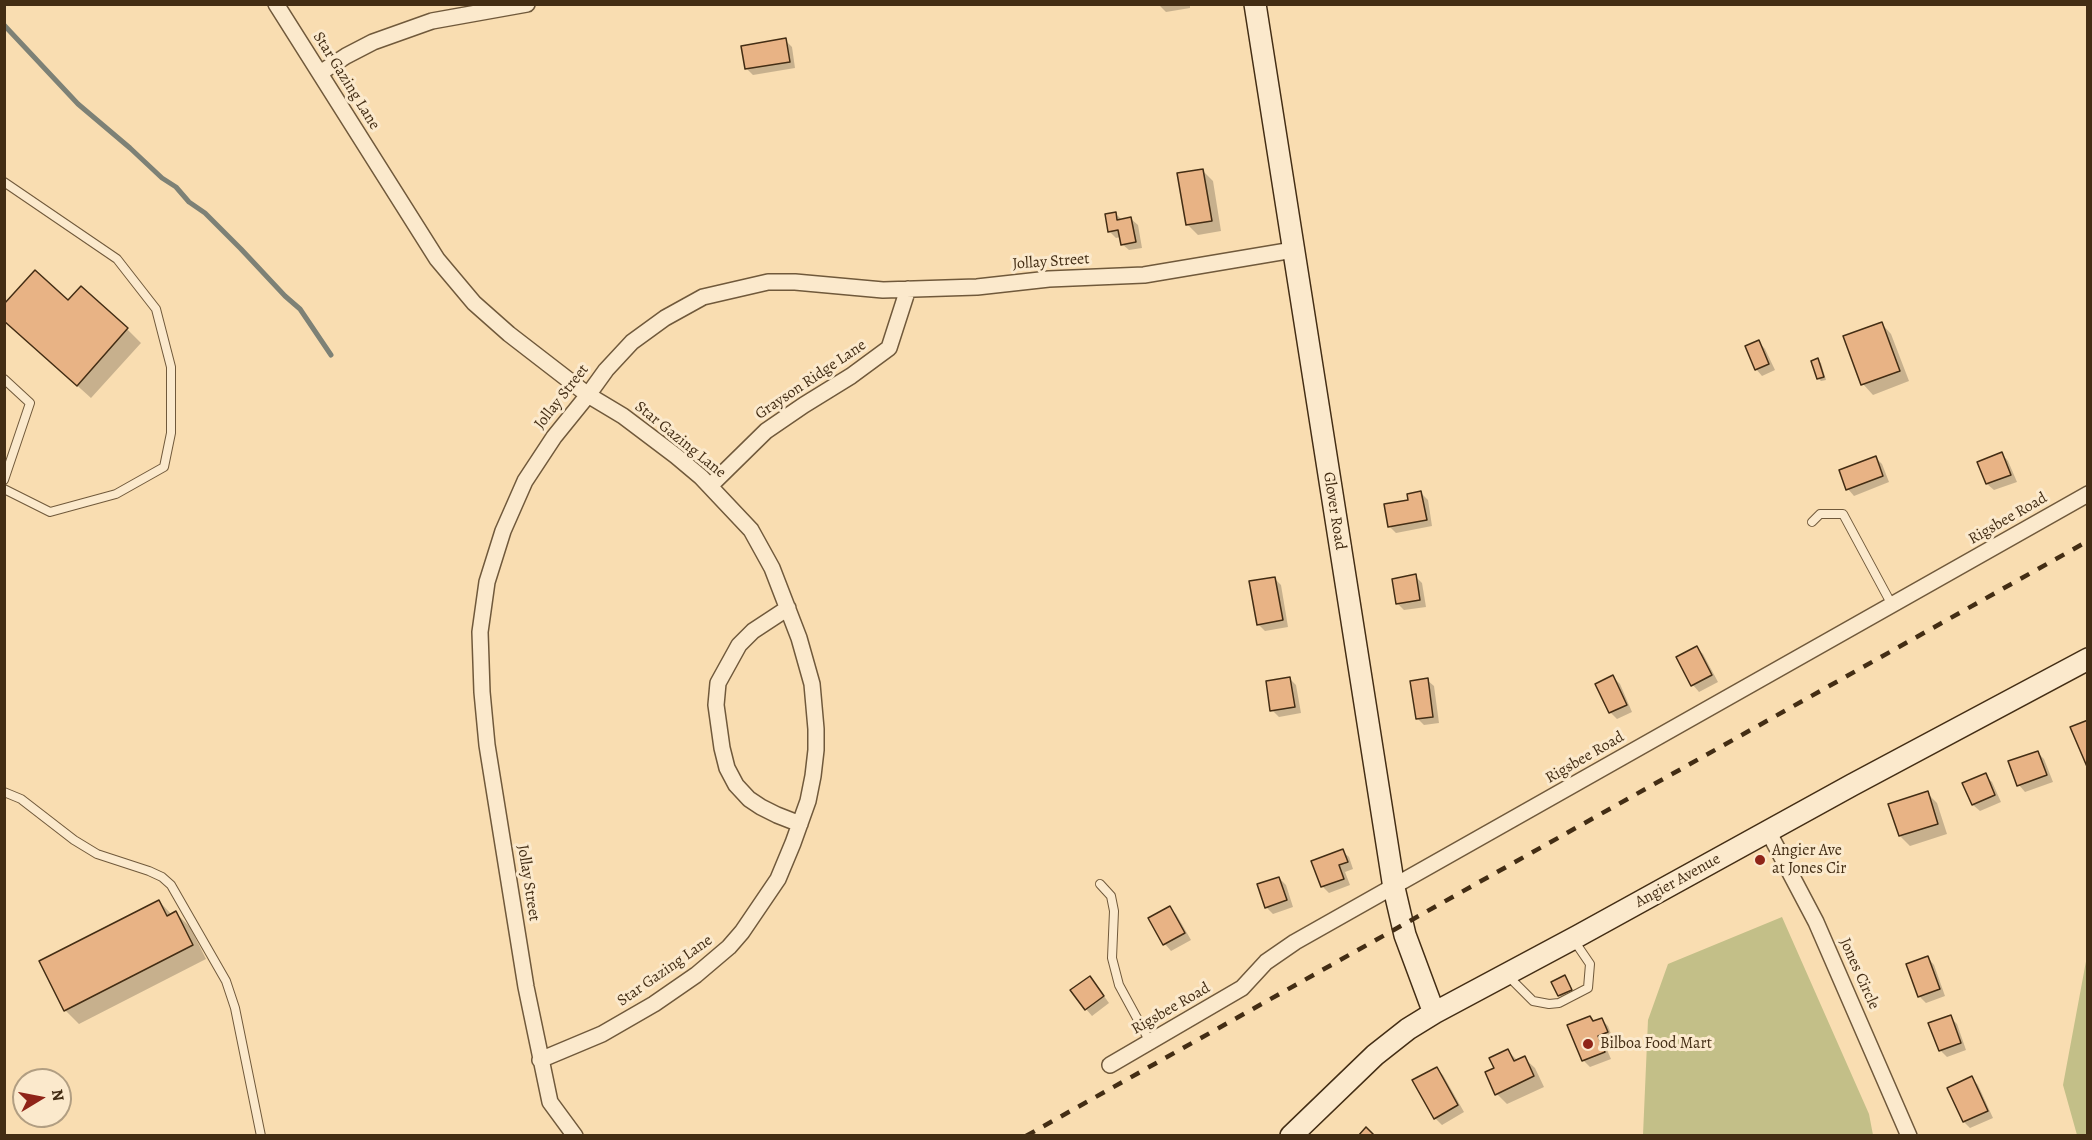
<!DOCTYPE html>
<style>
body{margin:0}
#map{position:relative;width:2092px;height:1140px;overflow:hidden;background:#f9ddb1;font-family:Alegreya,serif}
canvas{display:block}
.frame{position:absolute;inset:0;border:6px solid #432d14;pointer-events:none}
.north{position:absolute;left:12px;top:1068px;width:60px;height:60px;box-sizing:border-box;background:#fbe9cc;border:2px solid #b19e82;border-radius:50%;rotate:80deg;font-size:16px;font-weight:700;line-height:24px;text-align:center;color:#432d14}
.north::after{content:'';display:block;margin:auto;width:21px;height:27px;background:#8f2418;clip-path:polygon(50% 0,100% 100%,50% 72%,0 100%)}
</style>
<div id="map">
<canvas width="2092" height="1140"></canvas>
<div class="frame"></div>
<div class="north">N</div>
</div>
<script>
const ctx = document.querySelector('canvas').getContext('2d');
ctx.lineJoin = 'round';
function fillPath(path, color) { ctx.fillStyle = color; ctx.fill(path, 'evenodd'); }
const poly = rows => new Path2D(rows.map(r => 'M' + r).join(''));
function strokePath(path, color, width, dash) { ctx.strokeStyle = color; ctx.lineWidth = width; ctx.lineCap = dash ? 'butt' : 'round'; ctx.setLineDash(dash || []); ctx.stroke(path); }
function label(font, color, halo, rows, align = 'center') {
  ctx.font = font + ' Alegreya,serif'; ctx.lineWidth = 6; ctx.setLineDash([]); ctx.textBaseline = 'middle'; ctx.strokeStyle = halo; ctx.fillStyle = color; for (const [text, x, y, turn = 0] of rows) {
    ctx.save(); ctx.translate(x, y); ctx.rotate((+turn || 0) * Math.PI / 180); ctx.textAlign = isNaN(turn) ? turn : align; if (halo) ctx.strokeText(text, 0, 0); ctx.fillText(text, 0, 0); ctx.restore();
  }
}
fillPath(poly([
 [1782,917,1869,1114,1873,1135,1643,1135,1648,1020,1668,964],
 [2087,956,2087,1135,2077,1135,2063,1085]
]), '#c3bf88');
fillPath(poly([
 [1158,4,1190,4,1190,8,1166,12],
 [785,40,792,47,795,68,753,75,747,69],
 [1202,170,1213,181,1221,231,1198,235,1187,224],
 [1115,213,1122,220,1131,219,1138,225,1142,248,1129,250,1122,244,1121,237,1116,238,1109,231],
 [1881,323,1891,334,1909,381,1873,395,1863,384],
 [12,327,127,329,141,343,91,398],
 [1759,342,1765,349,1775,370,1762,376,1756,369],
 [1818,360,1821,363,1826,380,1821,381,1818,378],
 [2002,454,2008,461,2017,482,1994,490,1987,484,1979,462],
 [1875,457,1882,464,1889,482,1854,496,1848,489],
 [1421,493,1428,500,1432,526,1396,533,1389,526,1410,501],
 [1415,576,1422,583,1426,607,1404,610,1398,604],
 [1274,578,1281,585,1288,627,1265,631,1258,624],
 [1696,647,1703,654,1718,682,1699,692,1693,685,1678,658],
 [1613,677,1620,684,1632,712,1617,719,1610,712],
 [1290,679,1296,685,1301,713,1279,717,1272,710],
 [1427,680,1434,686,1439,723,1424,725,1417,718],
 [2037,752,2044,759,2053,782,2025,792,2019,785],
 [1985,775,1992,782,2001,802,1980,811,1973,805],
 [1927,793,1937,803,1947,834,1910,846,1900,836],
 [1342,851,1349,857,1353,869,1345,872,1350,885,1329,893,1322,886],
 [1279,878,1286,885,1293,907,1273,914,1266,907],
 [159,901,172,915,176,913,190,927,206,959,79,1024,65,1010],
 [1169,908,1176,914,1191,940,1171,951,1165,944,1150,918],
 [1928,958,1934,965,1945,996,1926,1003,1919,996],
 [1565,976,1574,993,1562,999,1553,982],
 [1096,985,1109,1003,1092,1016,1086,1009],
 [1950,1017,1957,1024,1966,1050,1947,1057,1940,1050],
 [1590,1018,1594,1022,1601,1019,1608,1026,1613,1039,1604,1043,1611,1059,1590,1067,1583,1060],
 [1508,1051,1518,1061,1524,1058,1535,1068,1544,1087,1507,1104,1497,1094,1496,1069],
 [1436,1068,1443,1075,1464,1112,1442,1125,1435,1118],
 [1972,1078,1978,1085,1993,1118,1970,1128,1964,1122]
]), '#0003');
strokePath(poly([
 [4,25,78,104,130,148,162,178,176,187,189,202,205,213,241,249,285,296,300,309,331,355]
]), '#7d8176', 5);
const building = poly([
 [786,38,790,62,745,69,741,46,786,38],
 [1203,169,1212,221,1186,225,1177,173,1203,169],
 [1116,212,1117,220,1131,217,1136,242,1121,245,1118,230,1108,232,1105,214,1116,212],
 [35,270,68,300,81,286,128,328,77,386,4,321,4,304,35,270],
 [1882,322,1900,371,1861,385,1843,336,1882,322],
 [1759,340,1769,364,1755,370,1745,346,1759,340],
 [1818,358,1824,377,1817,379,1811,361,1818,358],
 [2002,452,2011,475,1986,484,1977,462,2002,452],
 [1876,456,1883,476,1846,490,1839,470,1876,456],
 [1421,491,1427,520,1388,527,1384,504,1408,500,1407,494,1421,491],
 [1416,574,1420,600,1396,604,1392,579,1416,574],
 [1275,577,1283,620,1257,625,1249,581,1275,577],
 [1697,646,1712,675,1691,686,1676,657,1697,646],
 [1613,675,1627,705,1609,713,1595,684,1613,675],
 [1290,677,1295,707,1270,711,1266,681,1290,677],
 [1428,678,1433,717,1416,719,1410,681,1428,678],
 [2088,720,2088,769,2070,727,2088,720],
 [2038,751,2047,775,2017,786,2008,761,2038,751],
 [1986,773,1995,795,1972,805,1962,783,1986,773],
 [1928,791,1938,824,1899,836,1888,804,1928,791],
 [1343,849,1348,862,1339,865,1344,879,1321,887,1311,861,1343,849],
 [1279,877,1287,900,1265,908,1257,884,1279,877],
 [159,900,167,916,176,911,193,945,64,1011,39,961,159,900],
 [1170,906,1185,933,1163,945,1148,918,1170,906],
 [1928,956,1940,989,1918,997,1906,964,1928,956],
 [1565,975,1572,990,1558,996,1551,982,1565,975],
 [1090,976,1104,996,1085,1010,1070,990,1090,976],
 [1951,1015,1961,1043,1939,1051,1928,1023,1951,1015],
 [1590,1016,1593,1021,1602,1018,1608,1032,1598,1036,1605,1052,1582,1061,1567,1025,1590,1016],
 [1508,1049,1514,1061,1525,1056,1534,1076,1495,1095,1485,1072,1494,1068,1489,1058,1508,1049],
 [1437,1067,1458,1105,1434,1119,1412,1080,1437,1067],
 [1972,1076,1988,1111,1963,1122,1947,1088,1972,1076],
 [1366,1127,1375,1136,1358,1136,1366,1127]
]);
fillPath(building, '#e8b385');
strokePath(building, '#432d14', 1.5);
const lane = poly([
 [4,182,117,259,156,309,171,367,171,433,164,467,116,494,50,512,4,489],
 [4,379,30,403,4,480],
 [1812,522,1820,514,1843,514,1892,605],
 [4,792,21,799,74,840,97,854,149,871,162,877,171,885,226,981,235,1008,261,1136],
 [1100,884,1111,896,1114,911,1112,958,1119,985,1150,1042],
 [1507,975,1533,1001,1549,1004,1559,1003,1588,988,1590,964,1573,939]
]);
const street = poly([
 [276,4,437,259,474,303,509,334,588,395,623,416,676,456,701,477,751,530,772,568,799,638,812,684,816,729,816,750,813,776,808,801,793,843,778,879,742,932,729,947,696,975,654,1004,602,1034,540,1060],
 [320,73,346,56,373,42,432,21,527,4],
 [710,486,766,431,804,405,851,376,889,348,908,289],
 [788,608,753,631,739,645,718,683,716,705,722,748,727,768,736,785,749,799,761,807,777,815,800,824],
 [1768,831,1816,922,1909,1136],
 [1110,1065,1242,988,1266,962,1295,942,2088,494],
 [575,1136,550,1102,526,987,487,745,482,692,480,632,487,582,503,531,525,481,554,437,588,395,606,370,632,342,665,318,703,297,768,282,795,282,883,290,977,287,1049,279,1144,275,1293,250]
]);
const secondary = poly([
 [1255,4,1394,888,1405,935,1434,1013],
 [1291,1136,1375,1055,1408,1029,1434,1013,1578,936,1852,785,2088,659]
]);
strokePath(lane, '#70593b', 10);
strokePath(street, '#70593b', 18);
strokePath(secondary, '#432d14', 24);
strokePath(lane, '#fbe9cc', 8);
strokePath(street, '#fbe9cc', 15);
strokePath(secondary, '#fbe9cc', 21);
strokePath(poly([
 [1026,1136,2088,541]
]), '#432d14', 4.5, [10, 10]);
for (const [x, y, r, color] of [
 [1760,860,6,"#8f2418"],
 [1588,1044,6,"#8f2418"]
]) { const dot = new Path2D(); dot.arc(x, y, r, 0, 2 * Math.PI); ctx.fillStyle = color; ctx.fill(dot); strokePath(dot, '#fbe9cc', 2); }
label('16px', '#432d14', '#fbe9cc', [
 ["Star Gazing Lane",346,81,58],
 ["Jollay Street",1051,262,-4],
 ["Grayson Ridge Lane",811,380,-34],
 ["Jollay Street",562,397,-52],
 ["Star Gazing Lane",680,440,39],
 ["Glover Road",1334,511,81],
 ["Rigsbee Road",2008,519,-30],
 ["Rigsbee Road",1585,758,-30],
 ["Angier Avenue",1678,881,-29],
 ["Jollay Street",528,883,81],
 ["Star Gazing Lane",665,971,-35],
 ["Jones Circle",1859,974,66],
 ["Rigsbee Road",1171,1009,-30]
]);
label('16px', '#432d14', '#fbe9cc', [
 ["Angier Ave",1772,851],
 ["at Jones Cir",1772,869],
 ["Bilboa Food Mart",1600,1044]
], 'left');
</script>
